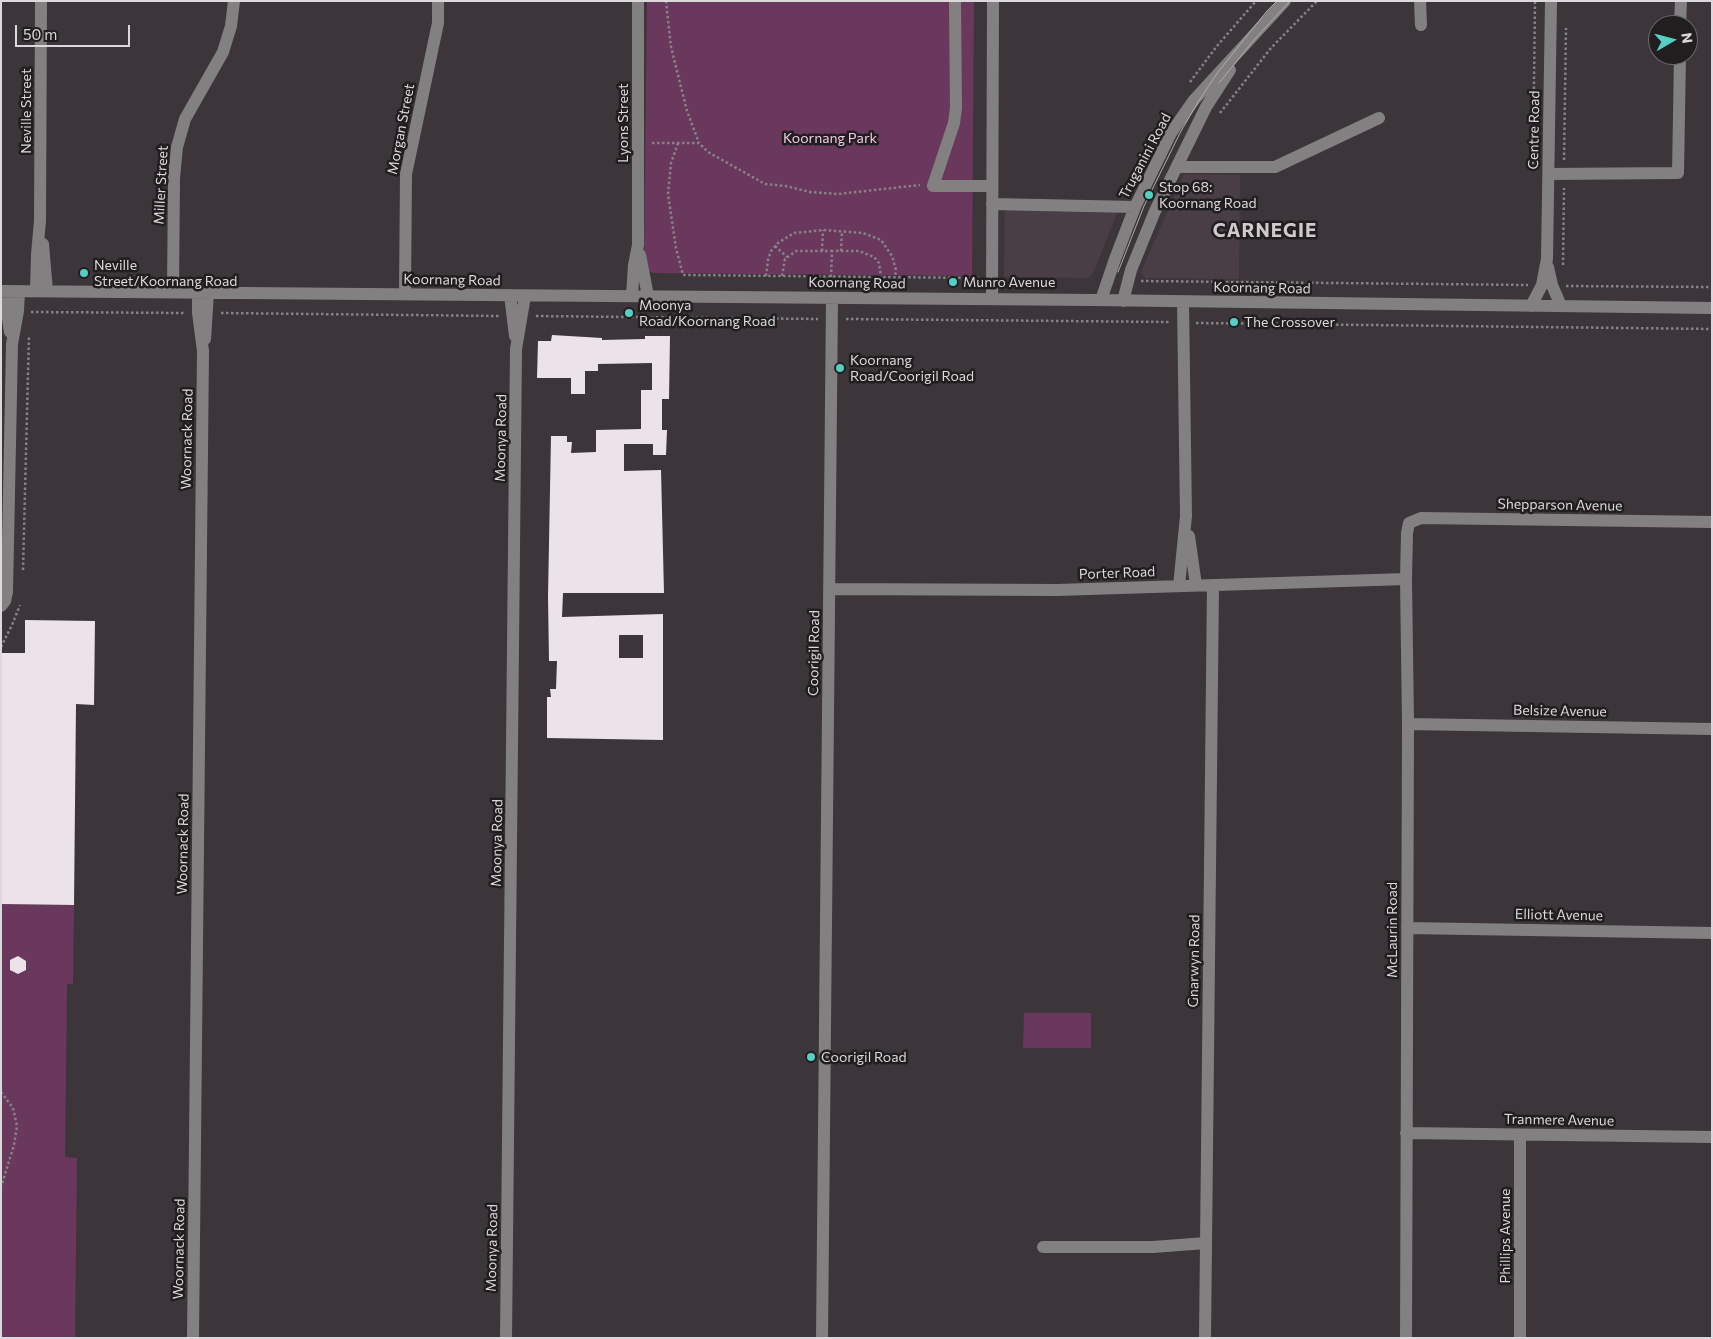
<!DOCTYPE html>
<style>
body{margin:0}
#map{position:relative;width:1713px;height:1339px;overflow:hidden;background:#3c363a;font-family:Commissioner,sans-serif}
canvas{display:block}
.frame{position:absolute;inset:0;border:2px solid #dcd8db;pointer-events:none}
.north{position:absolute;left:1648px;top:15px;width:50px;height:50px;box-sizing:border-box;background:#211e20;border:1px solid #6c686b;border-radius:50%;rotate:82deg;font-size:14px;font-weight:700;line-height:20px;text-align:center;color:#dcd8db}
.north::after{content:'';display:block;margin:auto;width:18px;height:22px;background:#56cec4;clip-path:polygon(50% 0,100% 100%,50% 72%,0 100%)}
.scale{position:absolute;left:15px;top:25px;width:115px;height:22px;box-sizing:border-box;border:2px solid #dcd8db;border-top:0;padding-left:6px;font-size:15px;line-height:18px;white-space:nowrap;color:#dcd8db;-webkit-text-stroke:4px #211e20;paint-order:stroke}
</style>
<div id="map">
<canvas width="1713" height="1339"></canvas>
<div class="frame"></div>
<div class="north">N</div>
<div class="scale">50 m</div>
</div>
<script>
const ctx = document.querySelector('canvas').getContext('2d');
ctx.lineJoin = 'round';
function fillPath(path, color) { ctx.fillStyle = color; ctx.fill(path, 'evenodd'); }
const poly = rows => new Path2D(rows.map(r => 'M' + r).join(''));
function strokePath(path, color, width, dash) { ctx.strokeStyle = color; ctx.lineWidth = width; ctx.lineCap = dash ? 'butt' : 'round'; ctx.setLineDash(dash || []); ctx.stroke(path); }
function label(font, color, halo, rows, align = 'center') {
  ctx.font = font + ' Commissioner,sans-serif'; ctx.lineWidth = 5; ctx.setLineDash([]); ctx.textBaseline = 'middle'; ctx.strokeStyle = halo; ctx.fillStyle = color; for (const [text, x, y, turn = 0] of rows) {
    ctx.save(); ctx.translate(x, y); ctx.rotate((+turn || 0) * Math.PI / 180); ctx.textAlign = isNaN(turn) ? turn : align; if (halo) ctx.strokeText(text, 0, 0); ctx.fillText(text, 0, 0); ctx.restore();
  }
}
fillPath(poly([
 [1184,174,1240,175,1239,279,1145,278,1141,272],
 [1005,202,1121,203,1093,273,1088,278,1004,277]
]), '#4a3e46');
fillPath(poly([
 [647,1,974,1,972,276,654,273,647,271,644,257],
 [1,904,74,905,73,984,67,984,65,1157,77,1158,75,1338,1,1338],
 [1024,1013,1091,1013,1091,1048,1023,1048]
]), '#69385c');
fillPath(poly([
 [552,335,602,338,602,340,645,339,645,336,670,336,669,399,662,399,662,430,667,430,666,455,653,455,653,444,624,444,624,471,661,470,664,593,563,593,562,617,663,614,663,740,547,738,547,697,551,697,550,689,556,689,557,661,549,661,548,597,551,436,567,436,567,442,572,442,571,453,596,452,596,430,641,429,641,390,652,390,652,363,598,364,598,371,585,371,585,394,571,394,571,378,537,378,538,341,551,341],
 [619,635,643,635,643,658,619,658],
 [25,620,95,621,94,705,76,704,74,905,1,904,1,653,25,653],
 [18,956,26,961,26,970,18,974,10,970,10,960]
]), '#ebe3e8');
strokePath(poly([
 [666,1,671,47,687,111,699,143],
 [1190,82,1217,46,1256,1],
 [1220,113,1271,48,1317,1],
 [652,143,699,143,708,152,765,184,786,186,810,192,838,194,920,185],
 [678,143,671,163,668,194,676,248,683,275,979,278],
 [1564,160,1566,28],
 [1533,164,1535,1],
 [775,246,787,257],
 [822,251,823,230],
 [841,251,842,231],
 [1563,265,1564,188],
 [766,276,768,260,771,251,778,243,794,233,823,230,863,233,881,240,892,256,896,270,895,277],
 [782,276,785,259,796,251,832,251],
 [831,277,832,251,859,251,874,257,879,263,881,277],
 [1141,281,1528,285],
 [1566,286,1712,287],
 [31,312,185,313],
 [221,313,500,316],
 [536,316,818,319],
 [846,319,1170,322],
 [1196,323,1712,329],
 [23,570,29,335],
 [1,647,12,625,20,605],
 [1,1092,13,1108,17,1126,14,1145,1,1187]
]), '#878286', 2.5, [2.5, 2.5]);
strokePath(poly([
 [955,1,956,108,954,123,933,186,991,186],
 [1420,1,1421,25],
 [1680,25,1681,1],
 [1177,167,1275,167,1379,118],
 [1549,174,1678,173,1680,55],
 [992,204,1135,207],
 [43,244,47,291],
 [640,255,648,296],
 [1548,267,1552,285,1561,306],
 [1,291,1093,300,1712,308],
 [8,291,7,312,10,332],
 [36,291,37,254,40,221,41,1],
 [173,292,174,178,177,147,185,119,223,52,231,26,234,1],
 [405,294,406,174,438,23,438,1],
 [510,295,515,336],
 [632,296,634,265,638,245,638,1],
 [992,299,993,1],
 [1101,300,1115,259,1135,207,1171,133,1194,100,1285,1],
 [1123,301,1131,270,1155,211,1206,107,1230,70],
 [1531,306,1542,285,1547,259,1551,1],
 [205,339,208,292],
 [1189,536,1196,585],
 [1179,586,1186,516,1183,302],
 [830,589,1057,590,1406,579],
 [1,606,5,601,7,592,12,344,18,311,19,291],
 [1408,724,1712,729],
 [1407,928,1712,933],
 [1406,1133,1712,1137],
 [1043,1247,1153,1247,1206,1243],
 [193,1338,203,351,198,313,198,292],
 [506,1338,516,349,525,296],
 [822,1338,832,298],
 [1205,1338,1213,585],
 [1406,1338,1408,724,1406,579,1407,533,1409,523,1421,518,1712,522],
 [1520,1338,1520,1135]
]), '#838082', 12);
strokePath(poly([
 [1219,83,1254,40,1290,1],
 [1118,272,1144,206,1180,133,1198,102,1218,72,1267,11,1277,1]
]), '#b1acaf', 1);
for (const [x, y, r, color] of [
 [1149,195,5,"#56cec4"],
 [84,273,5,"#56cec4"],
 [953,282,5,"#56cec4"],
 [629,313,5,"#56cec4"],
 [1234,322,5,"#56cec4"],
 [840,368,5,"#56cec4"],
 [811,1057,5,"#56cec4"]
]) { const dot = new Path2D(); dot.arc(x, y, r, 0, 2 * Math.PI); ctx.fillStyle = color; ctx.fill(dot); strokePath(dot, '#211e20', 2); }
label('14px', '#dcd8db', '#211e20', [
 ["Neville Street",26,111,-90],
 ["Lyons Street",623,123,-90],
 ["Morgan Street",401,129,-79],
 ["Centre Road",1534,130,-89],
 ["Truganini Road",1145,156,-62],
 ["Miller Street",161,185,-87],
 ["Koornang Road",452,280,1],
 ["Koornang Road",857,283,1],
 ["Koornang Road",1262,288,1],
 ["Moonya Road",501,438,-89],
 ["Woornack Road",187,439,-89],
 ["Shepparson Avenue",1560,505,1],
 ["Porter Road",1117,573,-2],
 ["Coorigil Road",814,653,-89],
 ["Belsize Avenue",1560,711,1],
 ["Moonya Road",497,843,-89],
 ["Woornack Road",183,844,-89],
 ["Elliott Avenue",1559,915,1],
 ["McLaurin Road",1392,930,-90],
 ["Gnarwyn Road",1194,961,-89],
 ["Tranmere Avenue",1559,1120,1],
 ["Phillips Avenue",1505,1236,-90],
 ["Moonya Road",492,1248,-89],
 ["Woornack Road",179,1249,-89]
]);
label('14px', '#f3c9e6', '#211e20', [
 ["Koornang Park",830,138]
]);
label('14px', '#dcd8db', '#211e20', [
 ["Stop 68:",1159,187],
 ["Koornang Road",1159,203],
 ["Neville",94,265],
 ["Street/Koornang Road",94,281],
 ["Munro Avenue",963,282],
 ["Moonya",639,305],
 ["Road/Koornang Road",639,321],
 ["The Crossover",1244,322],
 ["Koornang",850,360],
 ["Road/Coorigil Road",850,376],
 ["Coorigil Road",821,1057]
], 'left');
ctx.letterSpacing = '1px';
label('bold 19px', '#d1c9ce', '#211e20', [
 ["CARNEGIE",1265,231]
]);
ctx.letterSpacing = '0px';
</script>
